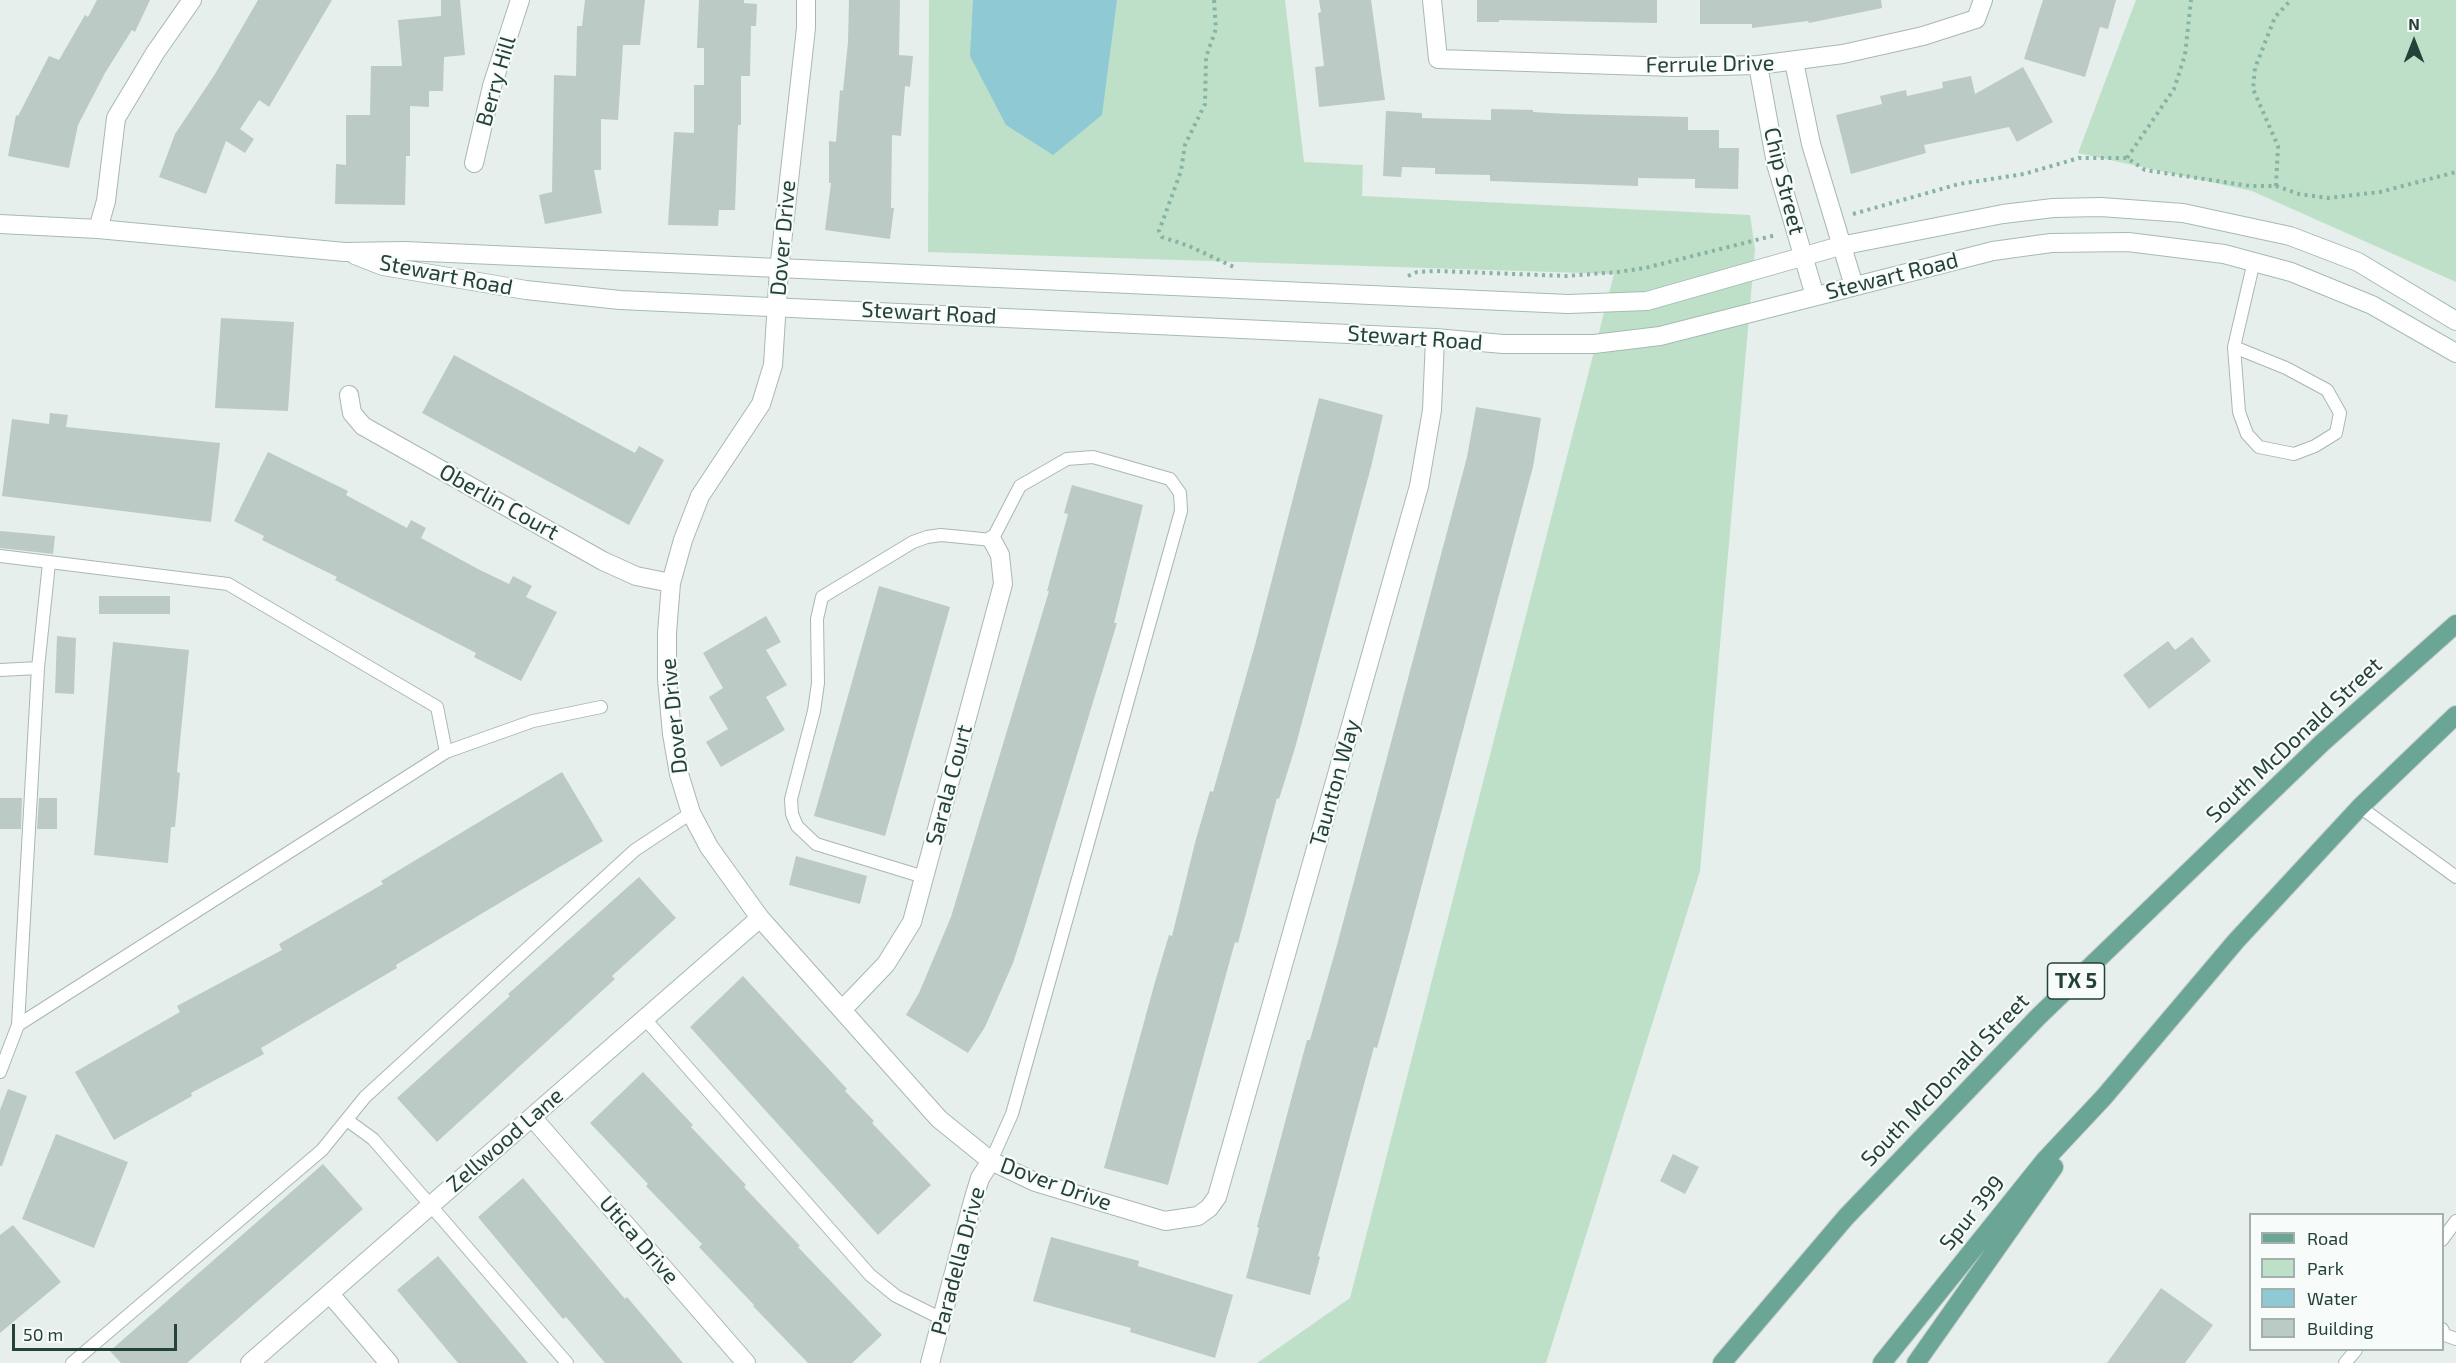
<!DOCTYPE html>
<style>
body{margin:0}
#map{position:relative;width:2456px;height:1363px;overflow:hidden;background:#e6efeb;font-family:"Exo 2",sans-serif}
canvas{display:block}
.legend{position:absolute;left:2249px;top:1213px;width:195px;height:138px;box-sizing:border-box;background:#f7fbf9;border:2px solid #a3b1ad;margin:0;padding:8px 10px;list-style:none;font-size:18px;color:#24423a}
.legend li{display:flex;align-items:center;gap:12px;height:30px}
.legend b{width:30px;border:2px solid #a3b1ad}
.north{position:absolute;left:2384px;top:12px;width:60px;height:60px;-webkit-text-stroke:4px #f7fbf9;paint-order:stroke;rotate:0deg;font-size:16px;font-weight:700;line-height:24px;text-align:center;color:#24423a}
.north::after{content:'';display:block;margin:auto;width:21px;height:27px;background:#24423a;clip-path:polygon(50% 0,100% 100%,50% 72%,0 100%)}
.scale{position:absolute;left:12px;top:1324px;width:165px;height:27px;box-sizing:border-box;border:3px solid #24423a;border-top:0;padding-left:8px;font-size:18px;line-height:21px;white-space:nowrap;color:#24423a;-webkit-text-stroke:4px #f7fbf9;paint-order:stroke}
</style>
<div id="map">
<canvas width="2456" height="1363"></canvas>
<ul class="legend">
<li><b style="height:8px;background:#6aa596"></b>Road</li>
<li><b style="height:16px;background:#bfe0c8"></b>Park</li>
<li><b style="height:16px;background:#8ec9d4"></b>Water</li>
<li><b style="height:16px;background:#bbcac4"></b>Building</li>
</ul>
<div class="north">N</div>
<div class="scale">50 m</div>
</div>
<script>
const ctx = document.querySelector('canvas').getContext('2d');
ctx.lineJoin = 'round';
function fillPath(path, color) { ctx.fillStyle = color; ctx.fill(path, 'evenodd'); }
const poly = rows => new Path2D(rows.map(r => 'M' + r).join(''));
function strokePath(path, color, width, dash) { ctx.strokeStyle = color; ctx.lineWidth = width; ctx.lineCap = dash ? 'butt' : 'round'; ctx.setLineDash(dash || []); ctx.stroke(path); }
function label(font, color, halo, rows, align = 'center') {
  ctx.font = font + ' "Exo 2",sans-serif'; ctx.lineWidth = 4.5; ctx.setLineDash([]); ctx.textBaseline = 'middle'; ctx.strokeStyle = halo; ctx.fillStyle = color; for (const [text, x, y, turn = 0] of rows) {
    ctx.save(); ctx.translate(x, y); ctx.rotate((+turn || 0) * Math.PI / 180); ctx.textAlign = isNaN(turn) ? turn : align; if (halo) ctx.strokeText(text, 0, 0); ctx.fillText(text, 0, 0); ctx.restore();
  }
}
fillPath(poly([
 [929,0,1285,0,1304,162,1363,165,1362,196,1750,215,1755,249,1700,871,1546,1363,1257,1363,1350,1298,1614,274,928,252],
 [2136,0,2456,0,2456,282,2252,191,2078,153]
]), '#bfe0c8');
fillPath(poly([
 [973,0,1117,0,1102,115,1053,155,1006,125,970,56]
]), '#8ec9d4');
fillPath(poly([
 [97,0,150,0,135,32,132,30,105,73,78,125,69,168,8,156,16,115,18,116,49,56,59,60,85,15,88,17],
 [258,0,332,0,269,107,259,100,240,129,254,139,245,153,226,141,206,194,159,177,175,134,215,74],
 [441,0,460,0,465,55,444,57,443,91,429,91,429,107,410,106,410,156,406,156,405,205,335,204,336,164,346,165,346,115,370,115,371,66,402,66,398,20,441,16],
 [585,0,645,0,640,45,623,45,618,120,601,119,601,170,594,170,602,213,545,224,539,195,552,192,554,75,576,76,577,26,582,26],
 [699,0,744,0,744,3,757,4,756,26,751,26,750,76,741,76,741,125,738,125,735,210,719,210,718,226,668,225,674,132,694,133,694,85,704,85,704,48,697,48],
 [849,0,900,0,899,55,913,56,910,87,905,86,901,136,892,135,891,208,894,208,890,239,825,230,831,183,829,183,829,141,836,142,840,90,843,91,848,42],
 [1319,0,1371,0,1385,100,1319,107,1315,67,1324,66,1318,13,1321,12],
 [1477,0,1657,0,1657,23,1499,20,1499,22,1477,22],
 [1700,0,1881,0,1882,8,1809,23,1808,21,1752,28,1752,24,1700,24],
 [2043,0,2116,0,2108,29,2100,27,2085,77,2024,59],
 [2023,67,2053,122,2017,142,2009,127,1924,145,1926,153,1851,174,1836,115,1882,104,1880,96,1906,90,1907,96,1943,88,1942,82,1971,76,1975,94],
 [1491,109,1533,110,1533,112,1567,114,1688,117,1688,130,1719,130,1719,148,1739,148,1738,189,1695,188,1695,179,1638,178,1638,186,1490,181,1490,175,1435,174,1435,168,1402,167,1401,177,1383,176,1386,111,1422,113,1422,118,1491,120],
 [221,318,294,322,288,411,215,408],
 [454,355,635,453,639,446,664,460,629,525,422,413],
 [1319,398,1383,415,1371,467,1295,748,1279,799,1277,798,1238,943,1235,942,1168,1185,1104,1168,1155,982,1169,935,1172,936,1196,839,1210,791,1213,792,1255,645],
 [1476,407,1541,418,1533,467,1404,952,1377,1048,1374,1047,1318,1256,1320,1257,1310,1295,1246,1278,1259,1228,1257,1227,1307,1040,1310,1040,1337,945,1467,457],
 [50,413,68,415,66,427,220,443,211,522,2,496,12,419,49,424],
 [268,452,348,491,346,495,407,528,411,520,426,528,421,538,478,569,509,584,513,576,532,586,526,597,557,612,521,681,474,657,476,653,335,580,337,577,262,540,264,536,234,521],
 [1072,485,1143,505,1114,623,1117,623,1025,926,1013,963,985,1027,968,1053,906,1015,919,993,951,917,1049,591,1047,591,1068,514,1064,513],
 [0,531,55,536,53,554,0,548],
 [879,586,950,607,885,836,814,816],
 [99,596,170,596,170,614,99,614],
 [766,616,781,642,766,650,787,685,766,697,785,730,721,767,706,742,728,729,709,697,723,688,703,653],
 [57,636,76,638,74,694,55,693],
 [2192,637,2211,661,2149,709,2123,675,2168,641,2175,650],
 [113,642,189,650,177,772,180,773,175,827,171,827,168,863,94,855],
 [562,772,603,841,396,965,397,968,261,1048,264,1054,191,1093,192,1096,114,1140,75,1072,180,1012,177,1006,282,950,279,944,383,884,381,881],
 [0,798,22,798,21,829,0,829],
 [39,798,57,798,57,829,37,829],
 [796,856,867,876,860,904,789,885],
 [639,877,676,918,612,976,615,979,437,1142,397,1098,510,996,508,994],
 [743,976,847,1089,845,1091,874,1121,872,1123,931,1185,878,1235,690,1027],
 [643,1072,693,1125,691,1127,746,1185,744,1187,800,1246,798,1247,882,1335,852,1363,808,1363,753,1306,754,1305,699,1247,702,1244,646,1186,648,1184,590,1123],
 [8,1089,27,1096,2,1166,0,1166,0,1110],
 [56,1134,128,1162,94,1248,22,1219],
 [1673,1154,1699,1167,1685,1194,1660,1181],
 [323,1164,363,1209,187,1363,121,1363,110,1351],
 [523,1178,625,1299,627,1297,683,1363,605,1363,566,1317,563,1319,478,1217],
 [13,1225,61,1282,0,1333,0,1235],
 [1051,1237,1139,1261,1138,1266,1233,1295,1215,1358,1130,1332,1131,1328,1033,1301],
 [438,1256,528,1363,458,1363,397,1290],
 [2161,1288,2213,1325,2185,1363,2107,1363]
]), '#bbcac4');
const lane = poly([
 [2234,347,2286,368,2327,390,2340,413,2336,433,2315,446,2294,454,2259,447,2247,434,2239,412,2234,347,2254,261],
 [0,556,228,584,437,707,446,752],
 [0,670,38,668],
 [2360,807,2456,877],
 [924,877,816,844,797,826,792,814,791,799,814,711,818,683,817,619,822,597,913,542,927,537,941,535,992,540,1020,486,1067,459,1093,457,1170,479,1180,493,1181,511,1012,1114,991,1161],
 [645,1019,870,1275,896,1296,942,1319],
 [18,1025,446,752,533,721,601,707],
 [0,1072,18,1025,38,668,49,563],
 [347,1120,373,1139,567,1363],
 [2442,1240,2456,1221],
 [2442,1329,2445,1335,2456,1339],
 [72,1363,322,1150,365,1097,635,850,691,813],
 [2345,1363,2356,1350]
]);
const street = poly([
 [806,0,806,28,779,270,773,365,761,404,700,496,683,540,671,583,667,633,667,679,672,734,679,774,691,813,709,847,760,918,939,1119,991,1161,1035,1182,1165,1221,1198,1216,1209,1208,1217,1197,1419,486,1432,410,1435,338],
 [1432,0,1438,59,1674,67,1758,65,1843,54,1923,36,1976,19,1983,0],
 [1794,62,1811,144,1854,286],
 [1758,65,1776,164,1815,296],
 [474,163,492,86,520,0],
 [98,229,106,201,116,118,155,53,192,0],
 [349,395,352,413,363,426,603,561,636,576,671,583],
 [842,1010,886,964,912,922,1003,584,1000,555,992,540],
 [532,1117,746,1363],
 [330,1294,389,1363],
 [250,1363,760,918],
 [930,1363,973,1201,980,1178,991,1161]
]);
const secondary = poly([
 [0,224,98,229,345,252,405,251,1568,304,1647,301,1840,246,2003,214,2053,208,2101,207,2183,213,2290,236,2358,262,2456,321],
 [355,255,383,266,526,290,620,300,1435,338,1503,344,1594,344,1660,336,1993,251,2051,243,2128,242,2224,254,2291,272,2372,305,2456,353]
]);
const primary = poly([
 [1722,1363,1846,1217,2038,1017,2322,743,2456,624],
 [1882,1363,2045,1160,2104,1097,2236,941,2360,807,2456,715],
 [1916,1363,2054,1167]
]);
strokePath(lane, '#a8b8b2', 14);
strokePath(street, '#a8b8b2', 20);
strokePath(secondary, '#a4bbb3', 20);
strokePath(primary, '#c2cac8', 20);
strokePath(poly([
 [1214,0,1216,29,1206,57,1205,104,1185,145,1181,171,1159,231,1162,237,1189,246,1236,268],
 [2127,158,2174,89,2185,55,2191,0],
 [2276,186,2278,146,2253,89,2255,68,2275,17,2291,0],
 [1853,214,1959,184,2024,174,2079,158,2127,158,2145,170,2250,186,2276,186,2299,194,2328,198,2380,192,2456,172],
 [1408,276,1417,272,1436,271,1567,276,1618,272,1645,268,1776,235]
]), '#86b3a5', 4, [3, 4.5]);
strokePath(lane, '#fff', 12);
strokePath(street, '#fff', 18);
strokePath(secondary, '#fff', 18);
strokePath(primary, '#6aa596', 18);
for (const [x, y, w] of [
 [2076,981,57]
]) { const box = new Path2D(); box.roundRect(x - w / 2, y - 18, w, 36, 4.5); ctx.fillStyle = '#f7fbf9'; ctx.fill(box); strokePath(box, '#24423a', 1.5); }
label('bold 21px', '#24423a', null, [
 ["TX 5",2076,981]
]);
label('22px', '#24423a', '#f7fbf9', [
 ["Ferrule Drive",1710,64,-1],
 ["Berry Hill",496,81,-74],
 ["Chip Street",1784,181,76],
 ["Dover Drive",783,238,-85],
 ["Stewart Road",446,275,11],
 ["Stewart Road",1892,276,-14],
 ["Stewart Road",929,313,3],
 ["Stewart Road",1415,338,4],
 ["Oberlin Court",499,502,29],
 ["Dover Drive",674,716,-96],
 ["South McDonald Street",2294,740,-43],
 ["Taunton Way",1335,783,-74],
 ["Sarala Court",949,785,-75],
 ["South McDonald Street",1945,1080,-46],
 ["Zellwood Lane",505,1140,-41],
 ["Dover Drive",1056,1184,20],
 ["Spur 399",1972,1213,-51],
 ["Utica Drive",639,1240,49],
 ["Paradella Drive",958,1261,-75]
]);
</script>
